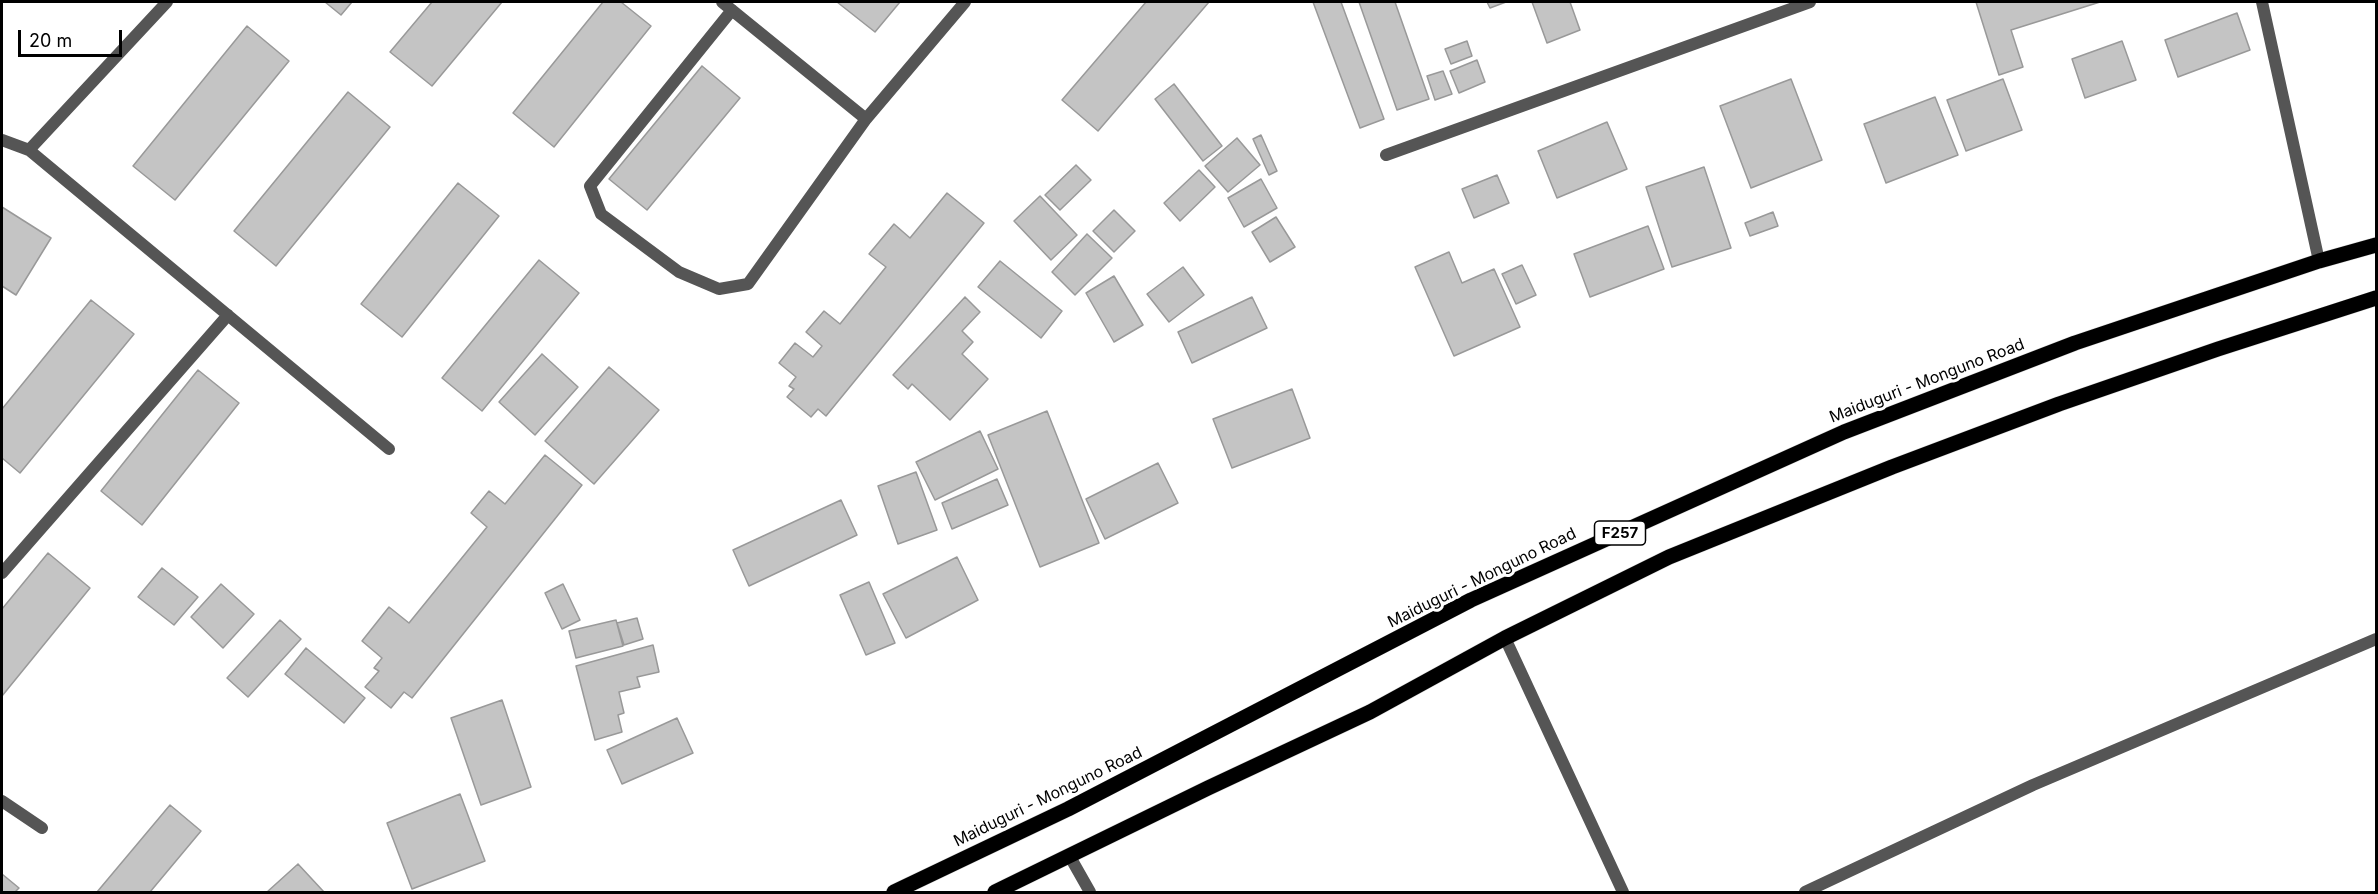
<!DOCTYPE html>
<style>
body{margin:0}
#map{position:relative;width:2378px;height:894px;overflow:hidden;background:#fff;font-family:Inter,sans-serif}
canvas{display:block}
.frame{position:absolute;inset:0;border:3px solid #000;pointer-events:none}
.scale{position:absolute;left:18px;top:30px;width:104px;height:27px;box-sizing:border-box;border:3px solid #000;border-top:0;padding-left:8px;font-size:18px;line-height:21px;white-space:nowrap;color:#000;-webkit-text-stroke:4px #fff;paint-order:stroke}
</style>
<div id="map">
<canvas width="2378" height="894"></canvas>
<div class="frame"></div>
<div class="scale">20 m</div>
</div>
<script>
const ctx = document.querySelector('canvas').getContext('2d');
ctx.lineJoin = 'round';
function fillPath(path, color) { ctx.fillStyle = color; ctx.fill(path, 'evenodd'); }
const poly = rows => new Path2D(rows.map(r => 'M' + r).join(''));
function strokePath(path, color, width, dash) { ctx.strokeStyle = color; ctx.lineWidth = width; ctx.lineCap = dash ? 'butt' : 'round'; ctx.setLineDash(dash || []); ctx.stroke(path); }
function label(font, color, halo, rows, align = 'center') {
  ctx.font = font + ' Inter,sans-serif'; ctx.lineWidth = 6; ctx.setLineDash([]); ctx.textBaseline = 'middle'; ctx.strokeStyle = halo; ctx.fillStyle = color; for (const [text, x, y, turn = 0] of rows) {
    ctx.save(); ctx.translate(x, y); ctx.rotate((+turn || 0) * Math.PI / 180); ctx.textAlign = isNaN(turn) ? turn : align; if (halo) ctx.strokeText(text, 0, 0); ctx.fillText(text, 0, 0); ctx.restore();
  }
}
const building = poly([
 [325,2,352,2,341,15,325,2],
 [432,2,502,2,432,86,390,52,432,2],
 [603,2,621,2,651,26,554,147,513,113,603,2],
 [837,2,900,2,875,32,837,2],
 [1146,2,1209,2,1098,131,1062,100,1146,2],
 [1313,2,1341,2,1384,119,1360,128,1313,2],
 [1359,2,1395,2,1429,99,1397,110,1359,2],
 [1487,2,1506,2,1490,8,1487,2],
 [1532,2,1570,2,1580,30,1547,43,1532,2],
 [1976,2,2100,2,2011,30,2023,67,1999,75,1976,2],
 [2237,13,2250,50,2178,77,2165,40,2237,13],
 [247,26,289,61,175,200,133,166,247,26],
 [1467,41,1472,56,1451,64,1445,49,1467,41],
 [2122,41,2136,80,2085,98,2072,59,2122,41],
 [1477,60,1485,82,1459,93,1450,71,1477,60],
 [702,66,740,98,647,210,609,179,702,66],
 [1443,71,1452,94,1435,100,1427,76,1443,71],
 [1791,79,1822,160,1751,188,1720,106,1791,79],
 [2003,79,2022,130,1966,151,1947,100,2003,79],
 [1174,84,1222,146,1203,161,1155,99,1174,84],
 [348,92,390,127,276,266,234,231,348,92],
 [1935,97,1958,155,1886,183,1864,124,1935,97],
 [1607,122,1627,169,1557,198,1538,151,1607,122],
 [1261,135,1277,171,1269,175,1253,139,1261,135],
 [1237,138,1260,165,1228,192,1205,166,1237,138],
 [1076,165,1091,180,1060,210,1045,195,1076,165],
 [1704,167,1731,248,1672,267,1646,187,1704,167],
 [1199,170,1215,187,1180,221,1164,203,1199,170],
 [1497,175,1509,203,1474,218,1462,189,1497,175],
 [1261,179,1277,208,1244,227,1228,198,1261,179],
 [458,183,499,216,402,337,361,304,458,183],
 [947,193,984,223,826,416,818,409,811,417,787,397,794,389,789,386,796,377,779,363,795,343,813,357,822,346,806,332,824,311,840,324,886,267,869,254,894,224,910,238,947,193],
 [1040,196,1077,235,1051,260,1014,221,1040,196],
 [2,207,51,238,16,295,2,286,2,207],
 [1114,210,1135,231,1114,252,1093,231,1114,210],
 [1773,212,1778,226,1750,236,1745,223,1773,212],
 [1276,217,1295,247,1270,262,1252,232,1276,217],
 [1648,226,1664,269,1590,297,1574,254,1648,226],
 [1087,234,1112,258,1075,295,1052,272,1087,234],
 [1449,252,1462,283,1494,269,1520,327,1454,356,1415,267,1449,252],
 [539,260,579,293,482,411,442,378,539,260],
 [1000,261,1062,311,1041,338,978,287,1000,261],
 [1522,265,1536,295,1516,304,1502,274,1522,265],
 [1183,267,1204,295,1169,322,1147,294,1183,267],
 [1114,276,1143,325,1114,342,1086,293,1114,276],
 [965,297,980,312,962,331,973,342,962,354,988,379,950,420,912,384,908,389,893,375,965,297],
 [1252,297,1267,328,1192,363,1178,332,1252,297],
 [91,300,134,334,20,473,2,458,2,409,91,300],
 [542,354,578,387,535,435,499,402,542,354],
 [609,367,659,410,594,484,545,441,609,367],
 [198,370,239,403,142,525,101,491,198,370],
 [1292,389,1310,438,1232,468,1213,419,1292,389],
 [1047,411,1099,543,1040,567,988,435,1047,411],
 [980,431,998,469,935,500,916,462,980,431],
 [545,455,582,485,412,698,404,692,391,708,365,687,379,671,374,668,382,658,362,641,389,607,409,623,487,527,471,513,489,491,505,504,545,455],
 [1158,463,1178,503,1105,539,1086,499,1158,463],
 [916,472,937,530,898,544,878,486,916,472],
 [997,479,1008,505,952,529,942,503,997,479],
 [841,500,857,535,749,586,733,550,841,500],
 [48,553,90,588,2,696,2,609,48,553],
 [957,557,978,600,906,638,883,594,957,557],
 [162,568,198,597,174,625,138,597,162,568],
 [869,582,895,643,866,655,840,595,869,582],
 [221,584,254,614,223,648,191,617,221,584],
 [563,584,580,620,562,629,545,593,563,584],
 [637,618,643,639,624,645,617,623,637,618],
 [280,620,301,639,248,697,227,678,280,620],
 [616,620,623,646,576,658,569,631,616,620],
 [653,645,659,672,637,677,640,687,619,692,624,713,618,715,622,732,595,740,576,666,653,645],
 [306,648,365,698,344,723,285,674,306,648],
 [502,700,531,787,481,805,451,718,502,700],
 [677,718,693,753,622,784,607,750,677,718],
 [460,794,485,861,412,889,387,823,460,794],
 [170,805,201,831,150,892,97,892,170,805],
 [298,864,324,892,267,892,298,864],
 [2,874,19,888,15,892,2,892,2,874]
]);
fillPath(building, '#c4c4c4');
strokePath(building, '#999', 1.5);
const primary = poly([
 [894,892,1068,809,1471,600,1844,432,2075,343,2319,261,2376,245],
 [995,892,1208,788,1370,712,1505,638,1669,557,1892,467,2059,404,2218,349,2376,298]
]);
strokePath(primary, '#dbdbdb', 16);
strokePath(poly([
 [722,2,866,119],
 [2262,2,2319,261],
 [732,10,590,186,601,214,679,272,719,289,748,284,866,119,965,2],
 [2,140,29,150,389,449],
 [29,150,167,2],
 [1386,155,1810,2],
 [2,573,228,315],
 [1505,638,1623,892],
 [2,801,42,828],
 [1069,855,1090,892],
 [1805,892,2033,785,2376,639]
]), '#555', 12);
strokePath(primary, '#000', 15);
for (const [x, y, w] of [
 [1620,533,51]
]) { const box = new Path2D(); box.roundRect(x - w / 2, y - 12, w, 24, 4.5); ctx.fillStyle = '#fff'; ctx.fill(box); strokePath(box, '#000', 1.5); }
label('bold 15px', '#000', null, [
 ["F257",1620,533]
]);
label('16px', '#000', '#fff', [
 ["Maiduguri - Monguno Road",1927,381,-21],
 ["Maiduguri - Monguno Road",1482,578,-26],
 ["Maiduguri - Monguno Road",1048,797,-26]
]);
</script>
